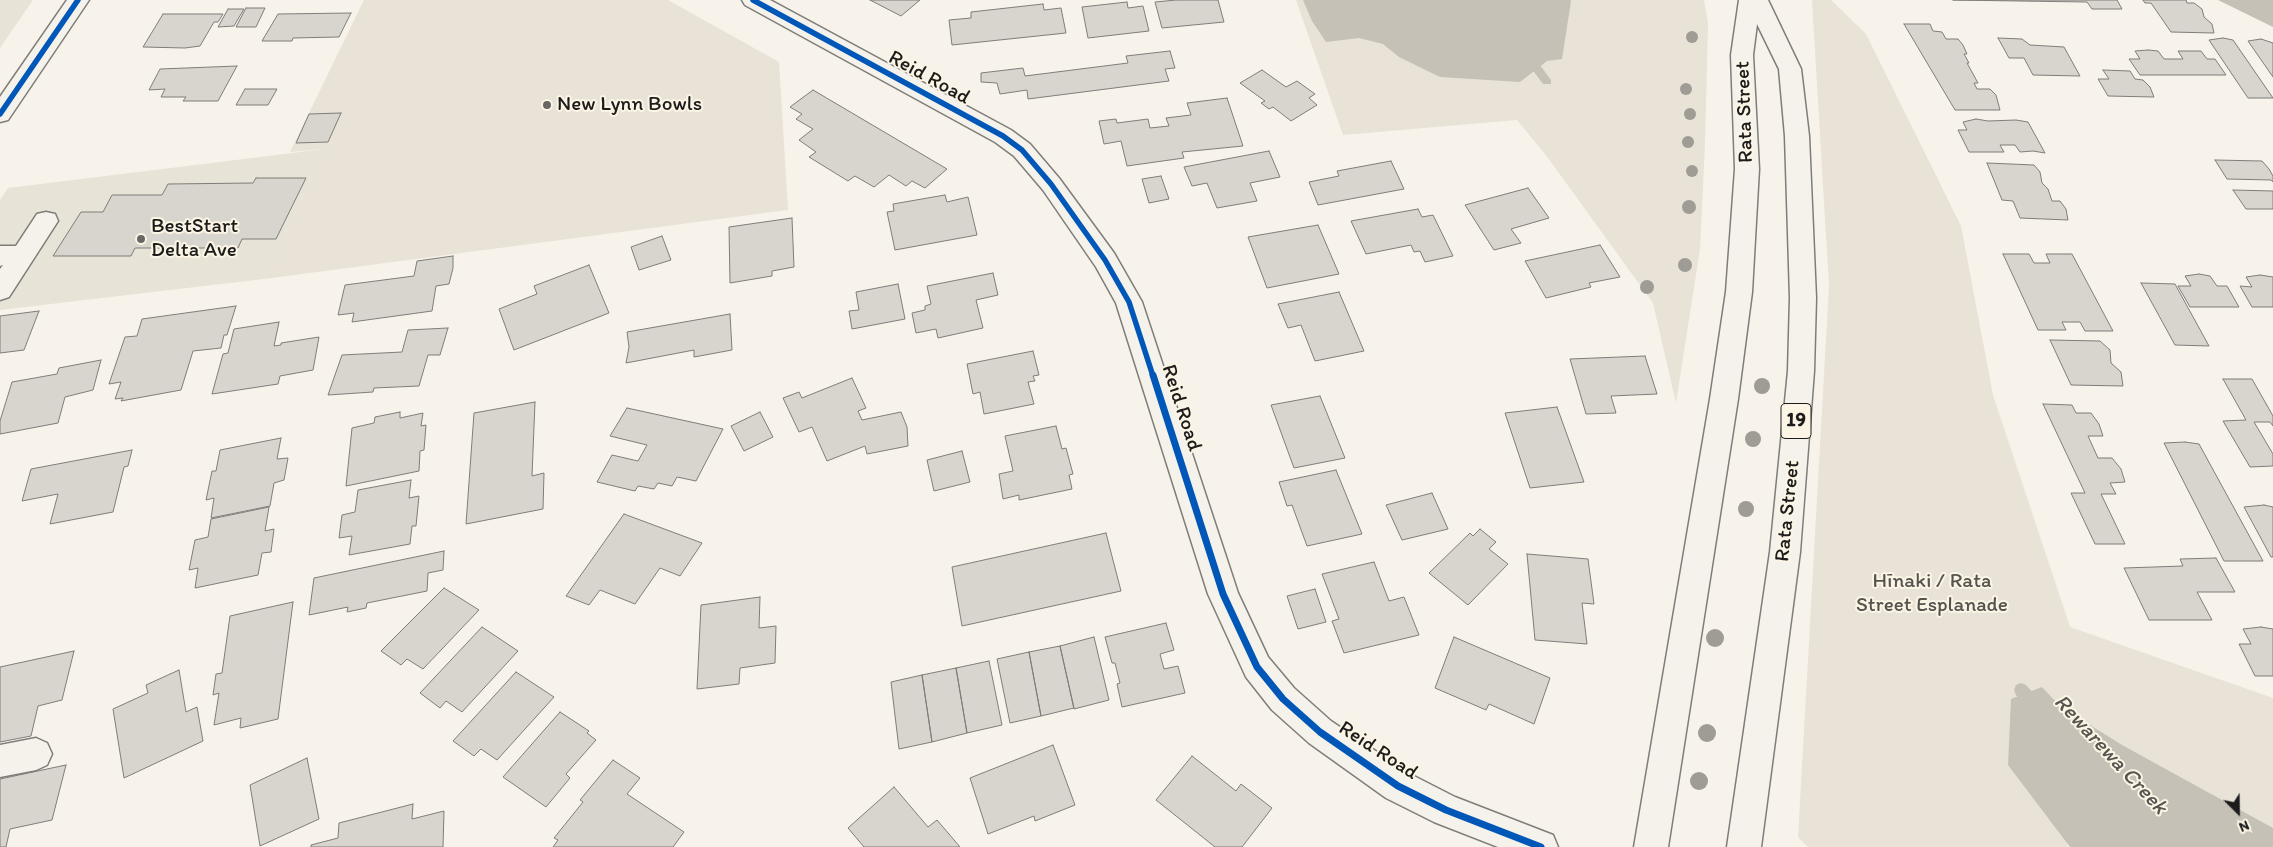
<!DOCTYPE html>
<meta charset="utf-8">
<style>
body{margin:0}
#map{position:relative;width:2273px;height:847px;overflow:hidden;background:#f7f3ea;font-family:Itim,sans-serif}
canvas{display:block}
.north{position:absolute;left:2213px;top:787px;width:50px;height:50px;-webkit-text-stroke:4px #fcf5e5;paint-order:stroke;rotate:157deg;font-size:14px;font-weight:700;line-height:20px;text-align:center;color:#1c1c1c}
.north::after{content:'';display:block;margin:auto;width:18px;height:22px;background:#1c1c1c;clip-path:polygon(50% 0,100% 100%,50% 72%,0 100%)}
</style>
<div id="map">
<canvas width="2273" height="847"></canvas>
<div class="north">N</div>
</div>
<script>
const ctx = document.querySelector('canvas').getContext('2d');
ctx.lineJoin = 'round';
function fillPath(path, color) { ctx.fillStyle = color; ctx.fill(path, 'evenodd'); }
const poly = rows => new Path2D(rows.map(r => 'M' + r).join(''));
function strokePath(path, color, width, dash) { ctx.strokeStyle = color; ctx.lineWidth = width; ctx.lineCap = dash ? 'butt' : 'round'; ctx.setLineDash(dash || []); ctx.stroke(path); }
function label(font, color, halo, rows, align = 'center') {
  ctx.font = font + ' Itim,sans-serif'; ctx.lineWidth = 4; ctx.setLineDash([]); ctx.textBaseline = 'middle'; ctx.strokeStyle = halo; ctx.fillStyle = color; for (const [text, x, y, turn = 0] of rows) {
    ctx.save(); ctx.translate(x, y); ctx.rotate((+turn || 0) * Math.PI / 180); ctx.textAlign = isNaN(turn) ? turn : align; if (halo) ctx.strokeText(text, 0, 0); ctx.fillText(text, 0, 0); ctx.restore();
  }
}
fillPath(poly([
 [0,0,33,0,0,48],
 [325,149,264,279,0,310,0,200,8,188]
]), '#e8e3d7');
fillPath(poly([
 [364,0,668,0,779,62,788,210,264,279,325,149,290,152],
 [1296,0,1704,0,1708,23,1705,144,1700,249,1676,403,1653,303,1548,158,1517,120,1343,135],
 [1812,0,1831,0,1866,34,1961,226,1993,395,2070,627,2273,698,2273,847,2090,725,2073,720,2042,687,2070,847,2066,843,2068,847,1808,847,1798,837,1829,286]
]), '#e8e2d7');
fillPath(poly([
 [1303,0,1570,0,1571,1,1562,59,1547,61,1520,82,1440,77,1399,57,1383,44,1359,38,1326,42,1312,21],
 [2218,0,2273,0,2273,27],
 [2042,687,2073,720,2090,725,2122,745,2273,828,2273,847,2070,847,2008,765,2011,699]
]), '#c5c1b7');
fillPath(poly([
 [1527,52,1531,53,1551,80,1551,84,1543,84,1523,57,1523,53,1527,52],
 [2021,683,2026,685,2041,702,2043,707,2041,712,2036,714,2031,712,2016,695,2014,690,2016,685,2021,683]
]), '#c5c1b7');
const building = poly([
 [870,0,920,0,901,16,870,0],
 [1176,0,1218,0,1224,22,1162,28,1155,2,1176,0],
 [1953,0,2117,0,2122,9,2092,9,2087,2,1953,0],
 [2143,0,2186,0,2187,3,2194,3,2202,9,2204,17,2212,24,2214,33,2171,32,2151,3,2145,3,2143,0],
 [1127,2,1128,8,1143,6,1149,31,1088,38,1082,7,1127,2],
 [1043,4,1044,10,1061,8,1066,33,952,45,949,20,971,18,971,12,1043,4],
 [246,8,265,8,256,27,236,27,246,8],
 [228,9,244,9,234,26,218,27,228,9],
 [351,13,339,37,293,38,292,41,262,41,278,14,351,13],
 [163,14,223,14,218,22,214,22,200,46,185,48,143,47,163,14],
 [1904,24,1930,24,1933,31,1942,32,1946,39,1958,39,1963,45,1967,54,1964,54,1969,63,1967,63,1978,83,1974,83,1977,89,1990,89,1996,95,2000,110,1955,110,1904,24],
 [1998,38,2022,39,2030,45,2064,47,2080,76,2033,75,2024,58,2009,58,1998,38],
 [2223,38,2233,40,2273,98,2248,98,2209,40,2223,38],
 [2261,39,2273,43,2273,77,2248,41,2261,39],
 [2148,50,2158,51,2164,59,2183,59,2178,51,2201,51,2207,59,2215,59,2226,75,2140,75,2129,59,2140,59,2135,51,2148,50],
 [1170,51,1175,68,1165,69,1169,81,1028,99,1027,90,1000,94,997,83,981,82,981,73,1023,68,1025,76,1128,63,1126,56,1170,51],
 [237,66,218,101,183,101,186,97,161,97,165,89,149,90,160,69,237,66],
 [1262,70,1286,87,1297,81,1315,94,1309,98,1317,105,1291,121,1273,107,1269,109,1261,103,1265,101,1240,83,1262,70],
 [2103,70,2130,71,2135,79,2143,80,2150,87,2154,97,2108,96,2098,79,2109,79,2103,70],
 [245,89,277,89,268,105,236,105,245,89],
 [813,90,947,169,925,188,912,181,906,186,889,175,874,187,855,176,848,181,809,157,816,152,799,140,813,129,796,119,802,114,790,107,813,90],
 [1227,98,1243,146,1182,152,1184,158,1127,166,1121,141,1104,144,1099,121,1116,119,1117,123,1148,119,1150,128,1169,126,1166,118,1191,115,1187,103,1227,98],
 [341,113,328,142,296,143,309,114,341,113],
 [1976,119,1988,121,2016,120,2028,122,2045,153,2033,151,2020,152,2015,145,2000,145,2004,152,1969,152,1958,130,1967,130,1963,122,1976,119],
 [1269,151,1280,177,1250,183,1257,201,1217,208,1207,183,1192,186,1184,167,1269,151],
 [2215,160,2262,161,2269,169,2273,176,2273,182,2271,180,2227,179,2215,160],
 [1391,161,1404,189,1318,205,1309,182,1339,176,1337,171,1391,161],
 [1987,163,2034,165,2040,172,2042,183,2048,189,2052,201,2060,201,2066,209,2068,220,2020,218,2013,201,2002,200,1987,163],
 [1161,176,1169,199,1149,203,1142,179,1161,176],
 [256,178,306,178,276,239,242,239,238,248,135,248,131,256,53,256,81,212,103,212,112,195,162,195,168,184,253,183,256,178],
 [1528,188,1549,218,1511,229,1521,243,1494,250,1465,205,1528,188],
 [2233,190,2273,191,2273,209,2246,209,2233,190],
 [945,195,947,202,968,197,977,235,895,250,887,212,894,211,893,204,945,195],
 [1418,209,1422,217,1433,215,1453,256,1425,262,1420,251,1414,252,1411,245,1366,254,1351,221,1418,209],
 [792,218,794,267,772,271,772,276,730,283,729,227,792,218],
 [1318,225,1339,274,1267,288,1248,237,1318,225],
 [662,236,671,260,639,270,631,247,662,236],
 [1600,245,1620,277,1589,283,1591,287,1546,298,1525,261,1600,245],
 [2003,254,2029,254,2034,263,2050,263,2046,254,2072,254,2113,331,2085,331,2080,322,2062,322,2066,330,2038,330,2003,254],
 [453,256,453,268,449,284,436,286,432,311,352,322,354,313,338,315,345,285,414,276,417,261,453,256],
 [589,265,609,313,514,350,499,309,537,294,534,286,589,265],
 [993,273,998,295,976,300,983,328,938,338,936,329,916,333,912,313,925,310,925,306,931,304,927,286,993,273],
 [2199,274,2210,276,2217,286,2227,286,2239,307,2190,307,2178,286,2191,286,2185,276,2199,274],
 [2260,275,2273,277,2273,307,2252,307,2240,286,2252,287,2246,277,2260,275],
 [2141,283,2175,284,2209,346,2175,345,2141,283],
 [898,284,905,319,852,329,849,311,859,310,856,292,898,284],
 [1339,292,1364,351,1315,361,1301,325,1288,328,1278,304,1339,292],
 [236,306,227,335,224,335,221,348,193,351,181,390,121,401,123,398,115,399,121,382,109,384,125,337,137,336,142,319,236,306],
 [39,311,24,350,0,353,0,316,39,311],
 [730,314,732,350,694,357,694,350,626,363,629,347,627,332,730,314],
 [279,322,274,346,281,345,281,343,319,337,313,370,280,376,278,384,212,394,223,354,228,353,234,329,279,322],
 [448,328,440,355,428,355,419,386,374,388,373,392,328,395,342,355,402,352,408,330,448,328],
 [2050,340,2100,341,2110,350,2111,363,2121,372,2123,386,2071,385,2050,340],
 [1033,351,1039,375,1033,376,1035,381,1028,382,1034,404,984,414,980,392,973,394,967,364,1033,351],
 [1645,356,1657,394,1611,396,1616,413,1586,414,1570,359,1645,356],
 [101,360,93,390,65,397,58,423,0,434,0,421,12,382,57,374,59,368,101,360],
 [852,378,866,408,858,411,862,420,901,412,907,427,908,446,867,454,865,446,827,461,812,427,799,432,783,398,799,392,802,398,852,378],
 [2223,379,2252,379,2273,416,2273,426,2270,422,2254,422,2273,454,2273,466,2250,467,2223,421,2246,420,2223,379],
 [1320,396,1345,458,1294,468,1271,405,1320,396],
 [535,402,532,476,544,473,543,509,466,524,474,413,535,402],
 [2043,404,2072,405,2076,413,2091,413,2099,424,2103,436,2088,436,2098,458,2112,458,2121,469,2125,482,2110,483,2116,494,2101,494,2125,544,2095,544,2071,493,2085,493,2043,404],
 [1557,407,1584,482,1530,488,1505,413,1557,407],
 [627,408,723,429,696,481,677,477,672,486,658,483,654,489,638,486,635,491,597,482,612,455,638,461,647,445,610,436,627,408],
 [400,412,400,418,423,413,421,426,426,425,424,450,420,451,419,471,346,486,352,428,374,423,375,417,400,412],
 [760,412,773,437,744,451,731,426,760,412],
 [1056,426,1062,449,1066,448,1073,474,1069,475,1072,489,1019,500,1019,495,1003,499,999,474,1013,471,1005,436,1056,426],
 [281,438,277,459,288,458,284,480,274,483,270,506,211,518,214,498,206,500,212,471,216,471,220,450,281,438],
 [2185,442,2199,444,2263,561,2224,561,2164,443,2185,442],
 [132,450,128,466,124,467,113,512,50,524,58,494,22,501,31,469,132,450],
 [962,451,970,482,934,491,927,460,962,451],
 [1336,470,1362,534,1307,546,1292,505,1287,506,1279,482,1336,470],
 [411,480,409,498,419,496,416,526,412,526,410,544,349,555,352,536,339,538,342,515,355,512,358,490,411,480],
 [1432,493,1448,529,1402,540,1386,505,1432,493],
 [2264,505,2273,507,2273,557,2271,557,2244,507,2264,505],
 [269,507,265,531,274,529,271,552,262,553,258,575,195,588,198,568,189,570,195,540,208,537,211,519,269,507],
 [624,514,702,543,680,576,660,568,635,604,600,590,589,605,566,596,624,514],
 [1480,529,1496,542,1489,549,1508,564,1468,605,1429,573,1470,533,1473,536,1480,529],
 [1106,533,1121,591,962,626,952,567,1106,533],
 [444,551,443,570,428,573,427,591,367,603,366,608,347,612,348,607,309,615,314,578,444,551],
 [1527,554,1588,559,1594,604,1582,603,1587,644,1535,640,1527,554],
 [2216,558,2235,592,2197,592,2212,620,2149,620,2124,568,2183,566,2180,559,2216,558],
 [1374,562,1389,601,1404,597,1419,635,1344,653,1332,621,1339,619,1322,574,1374,562],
 [444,588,479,610,423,669,407,659,401,665,381,651,444,588],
 [1315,589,1326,622,1298,629,1287,596,1315,589],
 [760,597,759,628,776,626,775,663,740,668,739,684,697,689,701,605,760,597],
 [293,602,278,719,240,728,241,718,214,725,219,693,213,695,216,674,222,673,230,616,293,602],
 [1166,623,1174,650,1160,654,1164,669,1178,666,1185,693,1122,707,1117,684,1120,683,1115,663,1112,663,1105,637,1166,623],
 [482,627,518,651,462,712,446,701,440,708,420,693,482,627],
 [2261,627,2273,629,2273,676,2255,676,2239,644,2251,644,2243,629,2261,627],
 [1094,637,1109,700,1074,709,1060,646,1094,637],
 [1454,637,1550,678,1534,724,1489,704,1486,710,1435,688,1454,637],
 [1060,646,1074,708,1041,716,1029,652,1060,646],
 [74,651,62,700,38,706,31,736,0,742,0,667,74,651],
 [1029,652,1041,716,1010,723,997,659,1029,652],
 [989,661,1002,725,967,733,956,668,989,661],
 [956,668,967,733,932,742,922,675,956,668],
 [179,670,186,712,197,707,203,741,124,778,113,709,148,693,146,685,179,670],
 [516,672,554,697,497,760,481,749,474,756,453,741,516,672],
 [922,675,932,742,899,749,891,682,922,675],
 [560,712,589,731,587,733,596,740,566,774,570,778,546,807,503,777,560,712],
 [1053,745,1075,805,1035,821,1034,816,988,834,970,778,1053,745],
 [1192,756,1236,791,1241,784,1272,808,1242,847,1215,847,1156,800,1192,756],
 [307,758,319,819,260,846,250,785,307,758],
 [613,760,640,778,627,794,684,832,673,847,553,847,558,840,554,838,583,802,580,800,613,760],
 [66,765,52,820,10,829,6,847,0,847,0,779,66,765],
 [894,787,928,827,937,820,960,847,864,847,848,828,894,787],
 [413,804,412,819,444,811,443,847,311,847,311,845,338,838,339,823,413,804]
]);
fillPath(building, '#d8d5cf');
strokePath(building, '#7f7d79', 1);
const minor = poly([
 [67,0,89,0,8,120,0,122,0,97,67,0],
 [742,0,770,0,1011,130,1030,144,1059,178,1114,253,1142,302,1238,593,1268,657,1294,688,1331,721,1410,774,1455,797,1553,835,1558,847,1498,847,1434,822,1386,798,1309,743,1272,710,1246,677,1208,594,1116,303,1096,267,1043,190,1014,156,995,142,745,5,742,0],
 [46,212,55,214,58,221,9,297,0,300,0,269,3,265,0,266,0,246,16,246,37,214,46,212],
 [36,738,47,743,52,754,47,765,36,770,0,777,0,745,36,738]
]);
const major = poly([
 [1739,0,1768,0,1801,69,1809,136,1816,298,1814,371,1800,552,1761,847,1727,847,1770,552,1788,371,1790,298,1785,136,1779,69,1757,24,1753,55,1759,169,1752,292,1738,399,1668,847,1634,847,1710,399,1726,292,1735,169,1731,55,1739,0]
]);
strokePath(minor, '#7f7d79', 3);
strokePath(major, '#7f7d79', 3);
fillPath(minor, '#f5f2ec');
fillPath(major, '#f5f2ec');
strokePath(poly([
 [753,0,1003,136,1022,150,1051,184,1105,260,1129,302,1153,376],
 [0,114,78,0]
]), '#0057b8', 5.5);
strokePath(poly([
 [1153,375,1223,594,1257,667,1283,699,1320,732,1398,786,1446,810,1541,847]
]), '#0057b8', 7);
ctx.fillStyle = '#9e9c95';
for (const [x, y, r] of [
 [1692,37,6],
 [1686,89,6],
 [1690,114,6],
 [1688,142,6],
 [1692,171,6],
 [1689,207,7],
 [1685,265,7],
 [1647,287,7],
 [1762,386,8],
 [1753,439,8],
 [1746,509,8],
 [1715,638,9],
 [1707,733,9],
 [1699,781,9]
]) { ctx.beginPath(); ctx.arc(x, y, r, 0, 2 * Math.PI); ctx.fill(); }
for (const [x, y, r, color] of [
 [547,105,5,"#696764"],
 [141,239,5,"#696764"]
]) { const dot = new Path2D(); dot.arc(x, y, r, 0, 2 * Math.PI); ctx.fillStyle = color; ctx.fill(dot); strokePath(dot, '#fcf5e5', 2); }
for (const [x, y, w] of [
 [1796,421,30]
]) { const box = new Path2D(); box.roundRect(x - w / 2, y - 17.5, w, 35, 4); ctx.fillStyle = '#fcf5e5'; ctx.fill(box); strokePath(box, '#1c1c1c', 1); }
label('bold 20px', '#1c1c1c', null, [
 ["19",1796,421]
]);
label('21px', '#1c1c1c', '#fcf5e5', [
 ["Reid Road",929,78,29],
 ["Rata Street",1745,112,-92],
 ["Reid Road",1181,408,72],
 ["Rata Street",1788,511,-84],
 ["Reid Road",1378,751,33]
]);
label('21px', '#1c1c1c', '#fcf5e5', [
 ["New Lynn Bowls",557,105],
 ["BestStart",151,227],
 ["Delta Ave",151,251]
], 'left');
label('21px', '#555450', '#fcf5e5', [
 ["Hīnaki / Rata",1932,582],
 ["Street Esplanade",1932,606]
]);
label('italic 22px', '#575551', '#fcf5e5', [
 ["Rewarewa Creek",2110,755,47]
]);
</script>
